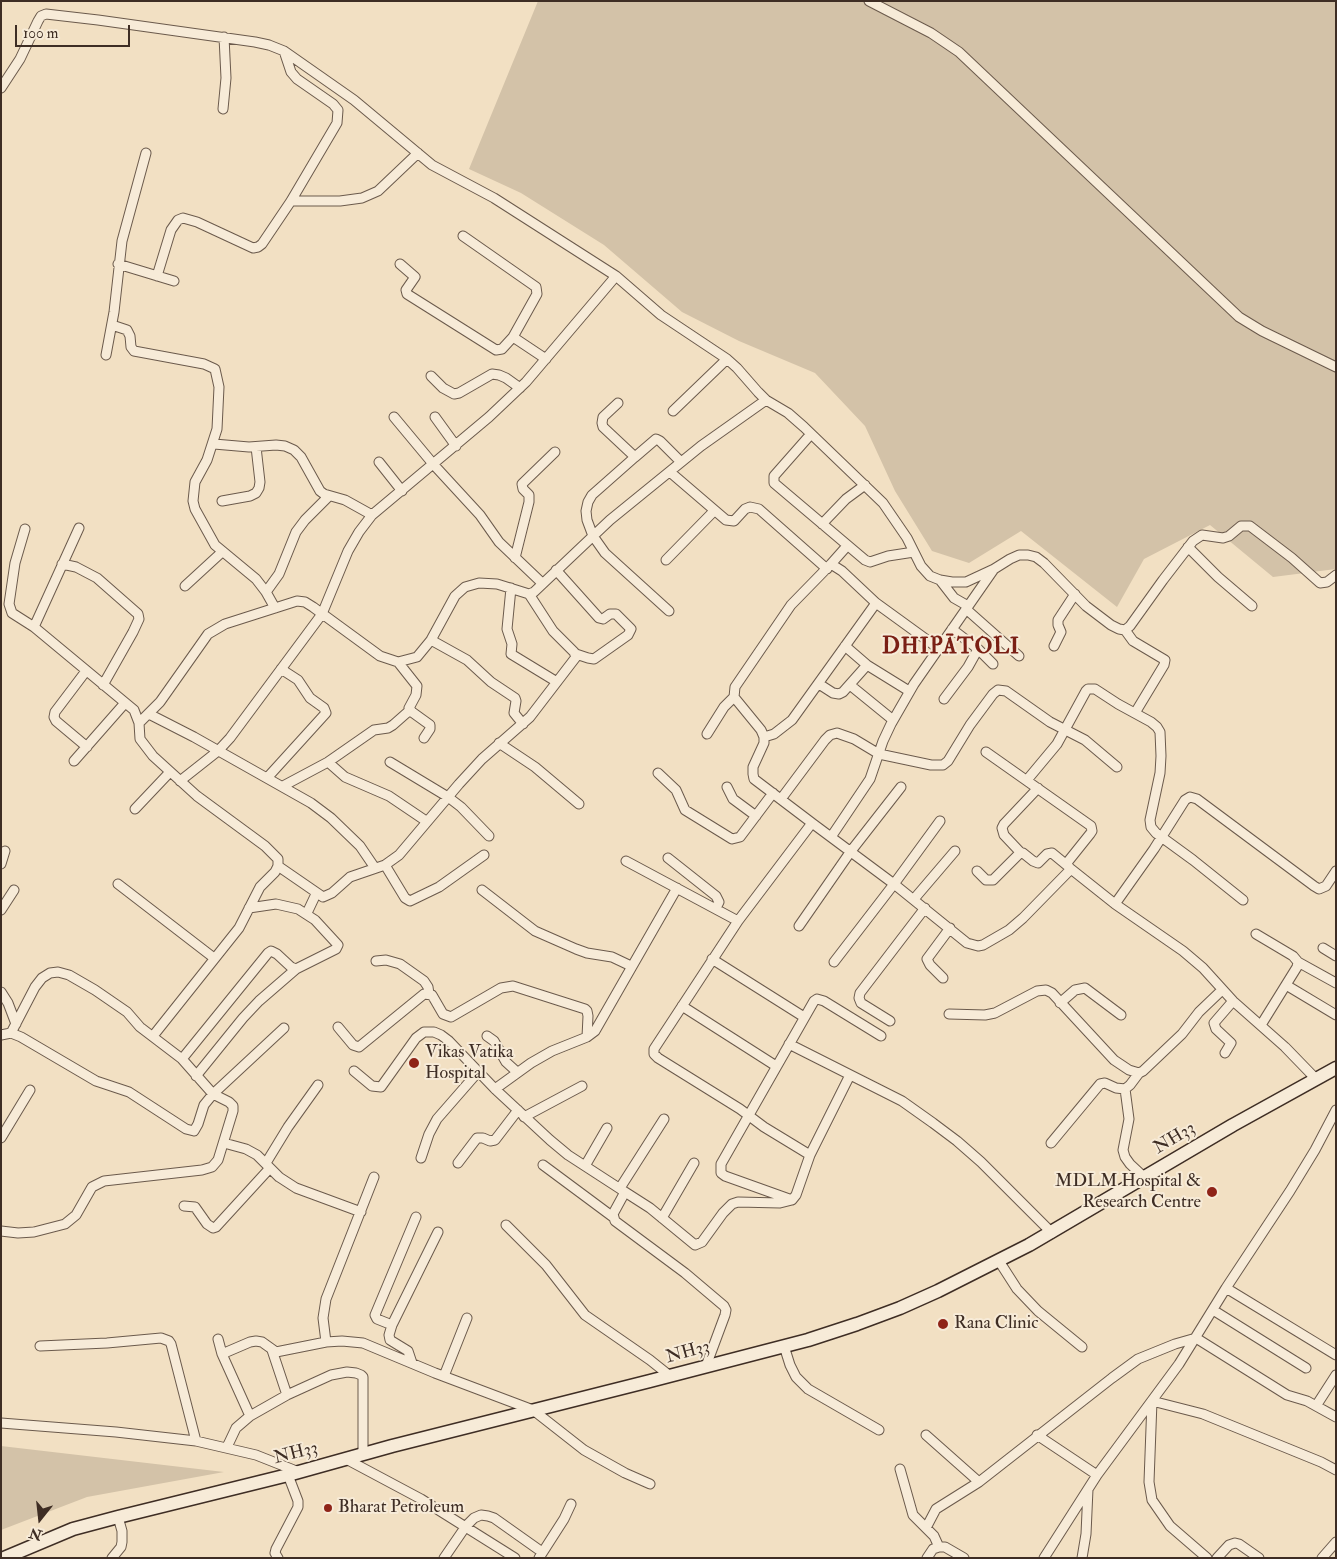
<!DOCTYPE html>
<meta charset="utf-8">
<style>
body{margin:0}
#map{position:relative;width:1337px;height:1559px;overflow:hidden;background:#f2e0c3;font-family:"IM FELL Double Pica",serif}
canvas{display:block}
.frame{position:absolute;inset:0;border:2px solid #3e2d24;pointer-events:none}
.north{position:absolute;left:15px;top:1494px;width:50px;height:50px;-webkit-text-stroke:4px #f7ebd8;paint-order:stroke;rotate:196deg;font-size:14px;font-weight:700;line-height:20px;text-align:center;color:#3e2d24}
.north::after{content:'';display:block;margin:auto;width:18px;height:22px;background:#3e2d24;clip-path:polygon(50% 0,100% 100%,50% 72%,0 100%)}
.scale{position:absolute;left:15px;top:25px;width:115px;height:22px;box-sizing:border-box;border:2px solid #3e2d24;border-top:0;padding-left:6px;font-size:15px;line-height:18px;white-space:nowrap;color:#3e2d24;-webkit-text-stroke:4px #f7ebd8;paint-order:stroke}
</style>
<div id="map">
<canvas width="1337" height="1559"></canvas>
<div class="frame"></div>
<div class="north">N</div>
<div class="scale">100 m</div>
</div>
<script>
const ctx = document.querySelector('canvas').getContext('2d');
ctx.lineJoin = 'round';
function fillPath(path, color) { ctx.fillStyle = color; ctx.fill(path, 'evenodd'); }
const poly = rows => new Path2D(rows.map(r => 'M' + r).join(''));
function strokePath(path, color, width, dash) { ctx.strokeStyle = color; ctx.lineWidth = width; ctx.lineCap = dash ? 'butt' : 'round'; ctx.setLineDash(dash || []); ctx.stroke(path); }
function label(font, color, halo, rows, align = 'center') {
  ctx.font = font + ' "IM FELL Double Pica",serif'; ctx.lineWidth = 4; ctx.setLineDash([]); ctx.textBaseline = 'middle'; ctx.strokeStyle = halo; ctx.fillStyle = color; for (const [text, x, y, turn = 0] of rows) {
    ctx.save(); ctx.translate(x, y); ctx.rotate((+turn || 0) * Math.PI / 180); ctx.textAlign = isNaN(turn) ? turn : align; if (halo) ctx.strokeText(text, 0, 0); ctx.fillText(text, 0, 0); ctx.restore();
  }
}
fillPath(poly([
 [538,1,1336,1,1336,569,1273,577,1210,525,1144,559,1117,607,1021,531,969,563,932,551,895,491,865,426,815,373,739,341,682,312,604,245,521,193,469,169],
 [1,1446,224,1472,87,1497,1,1530]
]), '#d3c2a8');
const street = poly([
 [869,1,931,33,959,52,1239,317,1262,331,1336,367],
 [1,88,20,59,38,21,41,16,46,14,98,20,255,42,269,45,284,51,354,100,432,165,494,198,616,276,661,315,727,359,737,368,758,392,766,400,788,413,804,427,883,503,907,538,921,566,930,576,940,580,952,582,966,582,994,569],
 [223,109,226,78,224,37],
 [291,201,340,201,362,198,378,191,418,153],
 [463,236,536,287,537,294,513,337],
 [118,264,174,281],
 [400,264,415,277,406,290,407,294,496,350,502,349,513,337,546,359],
 [157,276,171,230,178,220,183,218,197,222,253,248,258,247,262,244,291,201,337,123,338,110,333,104,297,79,291,72,284,51],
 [112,325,127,330,130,336,131,347,134,351,204,364,215,369,219,387,217,429,207,460,195,482,193,501,195,509,215,545,256,579,266,592,275,608],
 [106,355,114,312,122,241,146,153],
 [431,376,443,388,454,394,459,393,492,374,499,375,506,378,520,388],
 [618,403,603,417,602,423,603,427,635,457,656,439,660,441,681,462],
 [673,411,727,359],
 [394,417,434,465,480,515,499,542,542,583],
 [435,417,456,446],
 [811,434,774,476,774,483,865,560,870,562,888,556,914,552],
 [214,444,249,447,276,445,285,446,294,450,301,457,320,491,324,494,345,500,372,515],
 [635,457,592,495,588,502,586,511,587,520,593,536,605,553,669,611],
 [379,462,402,491],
 [670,472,726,520,734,521,745,509,750,507,759,509,827,569],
 [222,501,250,496,256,493,259,488,260,482,256,447],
 [822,524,846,499,865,485],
 [79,528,34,627,134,710,139,723,140,739,153,756,197,796,265,846,278,859,278,866,275,872,260,887,239,928,153,1036],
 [25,529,15,563,9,604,12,613,34,627],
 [1188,547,1218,577,1252,606],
 [515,558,529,502,529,495,523,489,522,484,555,452],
 [666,560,714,511],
 [62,564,76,567,97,578,138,614,139,619,133,632,103,685],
 [831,564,847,546],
 [556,570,599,618,603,619,610,614,616,614,631,629,628,635,594,659,588,658,576,654],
 [940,580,954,598,968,606],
 [185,586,222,552],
 [511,588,507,629,512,644,511,654,557,682],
 [266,592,279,574,296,532,305,520,329,496],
 [966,609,1019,656],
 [952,629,978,649,993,664],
 [1125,630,1133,641,1165,660,1164,665,1135,713],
 [431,640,467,660,491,682,515,698,516,701,514,713,523,724],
 [845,646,867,665,909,691],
 [1054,646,1061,632,1058,625,1058,620,1075,594],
 [398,662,417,686,416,695,409,708,412,712,430,725,430,729,424,738],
 [86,671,55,712,54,717,56,721,87,747],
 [819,684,833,693,839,694,843,692,867,665],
 [850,685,893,720],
 [944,699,968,667,978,649],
 [149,714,194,737,311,803,331,818,360,846,375,868],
 [139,723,160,702,208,634,225,624,297,601,305,602,313,607,380,656,398,662,417,657,431,640,455,596,465,587,479,583,497,584,529,594,534,592,610,520,701,446,766,400],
 [707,734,724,707,734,697],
 [764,737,774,734,792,720,876,603],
 [499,743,535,767,579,804],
 [986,752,1091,826,1092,831,1090,834,1066,864],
 [74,761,125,703],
 [328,762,345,777,389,796,426,821],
 [390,762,448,797,461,807,489,836],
 [658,773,676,790,685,810,732,839,740,837,773,793],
 [267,778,326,713,324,708,310,698,298,680,281,669],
 [1027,780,1057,744,1086,691,1088,689,1095,689,1118,704,1151,722,1157,727,1160,732,1161,756,1160,773,1150,820,1151,827,1156,833,1193,860,1243,900],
 [180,781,218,751,230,738,322,614,348,551,359,532,372,515,489,417,526,382,616,276],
 [283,786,328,762,374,730,388,728,393,725,410,710],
 [727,787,733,799,756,816],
 [781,799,825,740,830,735,837,733,854,739,879,754,931,765,943,765,948,761,970,725,993,694,998,690,1006,691,1050,722,1085,740,1117,767],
 [135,809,170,772],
 [812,823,754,779,753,774,753,767,764,743,764,737,761,730,734,697,735,687,791,605,831,564,842,571,876,603,938,648],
 [831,837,870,779,883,741,891,724,914,684,994,569,1010,559,1019,555,1028,555,1036,557,1044,563,1086,606,1111,625,1119,629,1125,630,1130,626,1163,580,1193,541,1202,535,1223,538,1229,536,1241,526,1250,526,1292,558,1320,583,1327,582,1336,575],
 [1021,853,1004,835,1002,828,1004,824,1038,788],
 [668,858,716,896,719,902,716,908],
 [626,861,738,921],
 [1,864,5,851],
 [385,865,405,898,410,901,439,887,484,855],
 [278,866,323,897,332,893,350,877,385,865,399,855,459,784,482,759,530,717,576,657,574,652,553,631,529,594],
 [977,871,986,880,993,880,1019,854,1023,853,1033,861,1038,863,1047,854,1052,853,1069,867],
 [118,884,214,958],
 [482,890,535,931,576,949,587,953,612,957,631,966],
 [914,899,955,851],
 [1115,904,1154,849,1185,800,1190,797,1197,799,1314,886,1319,889,1326,886,1336,871],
 [1,910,14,890],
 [307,913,316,894],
 [799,926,851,851,901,787],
 [1256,934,1293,956,1298,962,1297,967,1261,1025],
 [1323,948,1336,956],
 [712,959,804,1017],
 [376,961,386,960,400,964,424,981,428,987,429,994],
 [834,962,894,884,967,943,978,946,983,945,1009,930,1023,918,1071,869,1115,904,1183,951,1203,968,1233,1001,1285,1047,1316,1079],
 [1298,962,1336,983],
 [943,978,930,965,927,959,950,928],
 [1286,985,1336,1015],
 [1,992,8,1003,16,1024],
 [1060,1003,1075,990,1085,988,1121,1015],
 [682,1006,776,1066],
 [949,1014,985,1015,995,1013,1037,991,1046,990,1052,993,1114,1060,1129,1070,1139,1073,1143,1071,1182,1034,1199,1012,1222,990],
 [890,1021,861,1003,859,998,860,993,925,908],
 [338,1027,353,1045,359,1047,424,994,432,995,443,1014,451,1017,501,988,513,986,585,1009,587,1011,588,1016,587,1037],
 [1,1035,11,1033,21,1037,96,1081,129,1092,186,1129,194,1131,198,1124,204,1105,213,1094,284,1028],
 [487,1036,494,1041,506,1062,517,1072],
 [789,1044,902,1101,933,1123,957,1141,981,1162,1052,1233],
 [1225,1053,1231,1043,1216,1029,1214,1023,1233,1001],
 [182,1059,268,953,271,951,277,954,291,967,296,969,336,949,338,945,315,920,298,909,276,904,249,908],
 [354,1071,372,1086,381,1087,416,1038,424,1032,434,1032,441,1035,449,1041,495,1089,550,1140,568,1155,625,1192,613,1214,615,1221,685,1273,724,1306,726,1310,725,1315,706,1366],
 [196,1076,243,1018,259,1001,296,969],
 [495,1089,531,1063,552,1051,587,1037,595,1031,677,888],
 [1125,1089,1129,1119,1123,1150,1125,1157,1130,1164,1145,1178],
 [524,1117,582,1086],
 [1,1138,30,1090],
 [224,1143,246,1149,257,1155,279,1177,296,1188,361,1212],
 [1051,1143,1100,1084,1105,1083,1116,1088,1125,1089,1130,1085,1139,1073],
 [810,1155,764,1127,740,1109,658,1058,654,1054,654,1049,738,921,812,823,894,884,940,821],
 [421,1158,429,1134,437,1119,478,1072],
 [266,1163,288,1127,318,1085],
 [458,1163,477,1138,483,1138,490,1141,495,1140,518,1110],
 [543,1165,613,1217],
 [585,1166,607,1128],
 [620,1188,664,1119],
 [625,1192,650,1208,695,1245,702,1242,723,1213,732,1204,738,1202,780,1203,792,1200,796,1195,810,1155,850,1075],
 [792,1200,725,1176,721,1173,721,1164,814,1001,817,999,824,1001,881,1036],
 [184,1206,195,1207,207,1224,213,1228,216,1227,270,1168],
 [662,1218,694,1163],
 [506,1225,546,1265,585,1315,650,1360,670,1376],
 [1,1231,18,1233,34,1232,65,1224,76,1215,92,1187,104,1181,202,1170,212,1167,218,1160,233,1111,233,1106,229,1102,213,1094,182,1059,140,1027,127,1012,95,990,69,975,58,972,50,973,42,978,35,987,11,1033],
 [999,1261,1017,1289,1038,1311,1082,1347],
 [1226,1288,1336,1355],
 [1213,1310,1306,1368],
 [392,1325,377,1319,375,1315,416,1217],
 [218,1339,222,1354,250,1416],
 [326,1342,323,1318,326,1299,374,1177],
 [40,1346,107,1343,161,1338,169,1341,171,1344,196,1441],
 [784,1346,790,1365,796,1377,808,1389,879,1430],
 [272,1350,287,1395],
 [222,1354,250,1342,256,1341,262,1342,276,1352,326,1342,342,1341,363,1343,435,1373,533,1410,584,1450,625,1473,650,1484],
 [412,1363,408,1351,390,1340,389,1335,392,1325,438,1232],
 [444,1376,467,1318],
 [1316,1406,1336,1375],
 [1,1423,116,1432,196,1441,256,1455,299,1472],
 [926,1435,979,1482],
 [1037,1435,1097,1475],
 [227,1447,236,1428,250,1416,287,1395,331,1375,347,1372,356,1373,361,1375,363,1377,363,1454],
 [346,1459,421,1499,515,1558],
 [900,1469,913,1515,934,1536,939,1547],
 [926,1528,936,1509,979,1482,1112,1378,1138,1359,1175,1344,1196,1338,1287,1395,1307,1401,1336,1417],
 [112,1558,121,1547,122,1542,122,1531,118,1517],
 [278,1558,275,1553,276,1549,298,1507,298,1501,288,1475],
 [444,1558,466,1526,474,1518,481,1515,488,1516,494,1518,542,1552],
 [539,1558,564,1519,571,1504],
 [927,1558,933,1549,939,1547,945,1547,964,1558],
 [1044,1558,1097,1475,1179,1364,1226,1288,1290,1191,1315,1150,1336,1110],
 [1082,1558,1086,1534,1088,1489],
 [1207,1558,1170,1526,1152,1500,1149,1482,1152,1401,1203,1414,1321,1462,1336,1470],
 [1217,1558,1229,1545,1235,1543,1239,1544,1259,1558],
 [1322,1558,1336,1542]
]);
const secondary = poly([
 [4,1558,73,1529,118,1517,288,1475,392,1446,650,1381,808,1340,857,1324,900,1308,938,1291,1029,1245,1233,1125,1336,1068]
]);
strokePath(street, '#6b5a4c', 11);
strokePath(secondary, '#3e2d24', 15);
strokePath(street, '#f7ebd8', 9);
strokePath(secondary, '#f7ebd8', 12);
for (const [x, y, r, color] of [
 [414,1063,6,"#8f2418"],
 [1212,1192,6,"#8f2418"],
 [943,1324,6,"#8f2418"],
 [328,1508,5,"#8f2418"]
]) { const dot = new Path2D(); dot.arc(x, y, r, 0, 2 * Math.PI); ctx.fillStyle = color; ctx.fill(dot); strokePath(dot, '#f7ebd8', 2); }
label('18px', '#3e2d24', '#f7ebd8', [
 ["Vikas Vatika",425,1053],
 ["Hospital",425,1074],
 ["MDLM Hospital &",1201,1182,"right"],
 ["Research Centre",1201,1203,"right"],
 ["Rana Clinic",954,1324],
 ["Bharat Petroleum",338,1508]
], 'left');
label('18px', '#3e2d24', '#f7ebd8', [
 ["NH33",1175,1139,-31],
 ["NH33",688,1353,-15],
 ["NH33",296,1454,-14]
]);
ctx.letterSpacing = '1px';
label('bold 22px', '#7a1f14', '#f7ebd8', [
 ["DHIPĀTOLI",951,648]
]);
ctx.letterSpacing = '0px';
</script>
